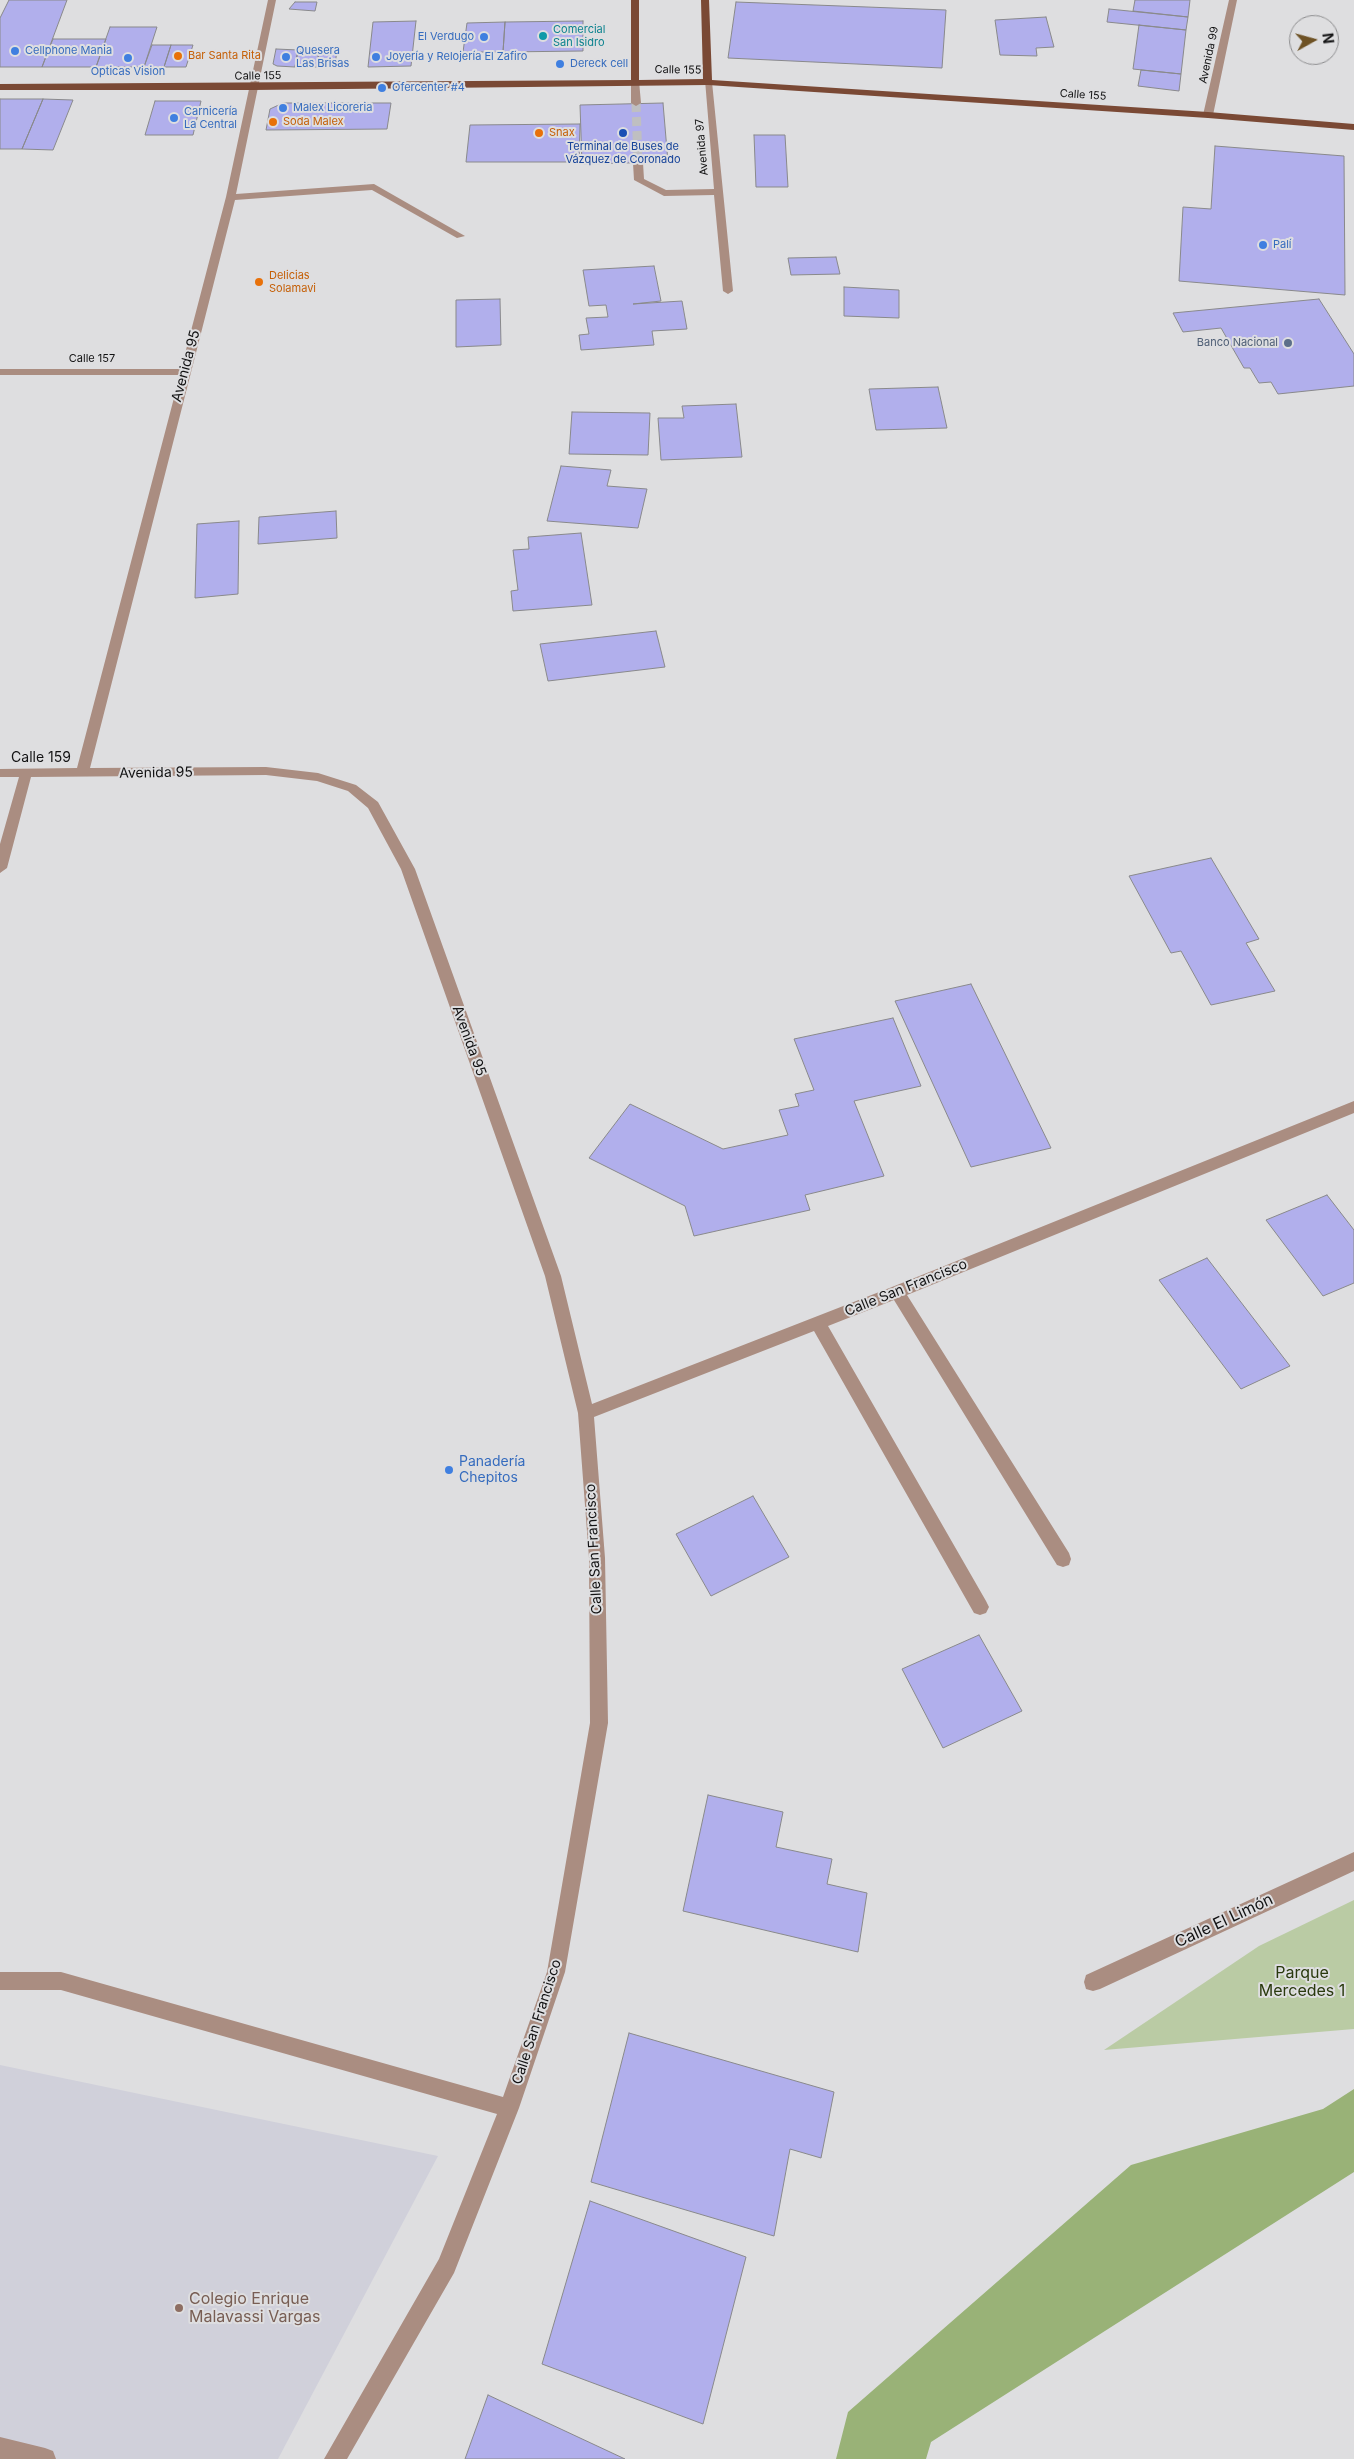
<!DOCTYPE html>
<meta charset="utf-8">
<style>
body{margin:0}
#map{position:relative;width:1354px;height:2459px;overflow:hidden;background:#dedee0;font-family:Inter,sans-serif}
canvas{display:block}
.north{position:absolute;left:1289px;top:15px;width:50px;height:50px;box-sizing:border-box;background:#dedee0;border:1px solid #8c8c8e;border-radius:50%;rotate:83deg;font-size:14px;font-weight:700;line-height:20px;text-align:center;color:#121213}
.north::after{content:'';display:block;margin:auto;width:18px;height:22px;background:#6e5225;clip-path:polygon(50% 0,100% 100%,50% 72%,0 100%)}
</style>
<div id="map">
<canvas width="1354" height="2459"></canvas>
<div class="north">N</div>
</div>
<script>
const ctx = document.querySelector('canvas').getContext('2d');
ctx.lineJoin = 'round';
function fillPath(path, color) { ctx.fillStyle = color; ctx.fill(path, 'evenodd'); }
const poly = rows => new Path2D(rows.map(r => 'M' + r).join(''));
function strokePath(path, color, width, dash) { ctx.strokeStyle = color; ctx.lineWidth = width; ctx.lineCap = dash ? 'butt' : 'round'; ctx.setLineDash(dash || []); ctx.stroke(path); }
function label(font, color, halo, rows, align = 'center') {
  ctx.font = font + ' Inter,sans-serif'; ctx.lineWidth = 4; ctx.setLineDash([]); ctx.textBaseline = 'middle'; ctx.strokeStyle = halo; ctx.fillStyle = color; for (const [text, x, y, turn = 0] of rows) {
    ctx.save(); ctx.translate(x, y); ctx.rotate((+turn || 0) * Math.PI / 180); ctx.textAlign = isNaN(turn) ? turn : align; if (halo) ctx.strokeText(text, 0, 0); ctx.fillText(text, 0, 0); ctx.restore();
  }
}
fillPath(poly([
 [0,2065,438,2156,278,2459,0,2459]
]), '#d0d0da');
fillPath(poly([
 [1354,1900,1354,2029,1104,2050,1259,1946]
]), '#bacba4');
fillPath(poly([
 [1354,2089,1354,2172,931,2442,926,2459,836,2459,848,2412,1131,2165,1323,2109]
]), '#99b277');
const building = poly([
 [9,0,67,0,42,67,0,67,0,18,9,0],
 [1135,0,1190,0,1188,17,1133,11,1135,0],
 [295,2,317,2,315,11,289,9,295,2],
 [736,2,946,10,942,68,728,58,736,2],
 [1109,9,1188,17,1186,30,1107,22,1109,9],
 [1046,17,1054,47,1036,48,1037,56,1000,55,995,20,1046,17],
 [416,21,411,66,368,67,373,22,416,21],
 [583,21,583,51,503,52,505,22,583,21],
 [505,22,503,52,463,52,467,23,505,22],
 [1139,25,1186,30,1181,74,1133,69,1139,25],
 [110,27,157,27,144,67,96,67,110,27],
 [53,39,106,39,96,67,42,67,53,39],
 [152,45,171,45,164,67,144,67,152,45],
 [171,45,193,45,186,67,164,67,171,45],
 [276,49,298,50,295,67,277,66,273,64,276,49],
 [319,49,317,67,295,67,298,50,319,49],
 [319,49,337,49,335,66,317,67,319,49],
 [1141,70,1181,74,1179,91,1138,86,1141,70],
 [0,99,43,99,22,149,0,149,0,99],
 [43,99,73,100,53,150,22,149,43,99],
 [155,101,201,101,193,135,145,135,155,101],
 [283,103,391,103,387,129,266,130,270,109,283,103],
 [663,103,668,162,582,164,580,105,663,103],
 [580,124,579,162,466,162,470,125,580,124],
 [754,135,785,135,788,187,756,187,754,135],
 [1215,146,1344,156,1345,295,1179,281,1183,207,1211,209,1215,146],
 [836,257,840,274,791,275,788,258,836,257],
 [654,266,661,301,633,304,682,301,687,329,652,331,654,345,581,350,579,335,589,334,586,318,608,317,606,305,589,306,583,270,654,266],
 [844,287,899,290,899,318,844,316,844,287],
 [500,299,501,345,456,347,456,300,500,299],
 [1319,299,1354,354,1354,386,1278,394,1271,382,1259,383,1250,368,1244,368,1221,328,1183,332,1173,313,1319,299],
 [938,387,947,428,876,430,869,389,938,387],
 [736,404,742,457,661,460,658,418,684,418,682,406,736,404],
 [572,412,650,413,648,455,569,454,572,412],
 [561,466,611,470,607,486,647,489,638,528,547,521,561,466],
 [336,511,337,538,258,544,259,517,336,511],
 [239,521,238,594,195,598,197,524,239,521],
 [581,533,592,605,513,611,511,591,518,590,513,550,529,549,528,537,581,533],
 [656,631,665,667,548,681,540,644,656,631],
 [1211,858,1259,939,1246,943,1275,991,1211,1005,1181,951,1171,953,1129,876,1211,858],
 [971,984,1051,1148,971,1167,895,1001,971,984],
 [893,1018,921,1086,854,1101,884,1176,805,1195,810,1210,694,1236,685,1206,589,1158,630,1104,723,1149,788,1135,779,1110,799,1106,795,1094,814,1090,794,1039,893,1018],
 [1327,1195,1354,1230,1354,1283,1323,1296,1266,1220,1327,1195],
 [1207,1258,1290,1366,1241,1389,1159,1280,1207,1258],
 [753,1496,789,1557,711,1596,676,1534,753,1496],
 [979,1635,1022,1711,943,1748,902,1669,979,1635],
 [708,1795,783,1812,776,1847,832,1859,827,1884,867,1893,858,1952,683,1911,708,1795],
 [629,2033,834,2092,821,2158,790,2149,774,2236,591,2182,629,2033],
 [590,2201,746,2257,703,2424,542,2364,590,2201],
 [488,2395,625,2459,465,2459,488,2395]
]);
fillPath(building, '#b1afec');
strokePath(building, '#89898b', 1);
strokePath(poly([
 [636,103,638,163]
]), '#bfbfc1', 9, [9, 5]);
fillPath(poly([
 [268,0,276,0,236,194,374,184,465,236,457,238,372,190,235,200,90,768,266,767,318,773,356,785,378,802,415,869,561,1276,592,1404,892,1287,1354,1101,1354,1113,907,1295,1069,1553,1071,1559,1069,1565,1063,1567,1057,1565,894,1300,828,1326,986,1601,989,1607,986,1613,980,1615,974,1613,814,1331,594,1417,605,1558,608,1723,565,1972,519,2108,454,2273,347,2459,324,2459,439,2259,497,2114,61,1990,0,1990,0,1972,61,1972,503,2097,547,1972,590,1723,589,1558,578,1413,545,1276,401,869,368,808,348,791,317,781,266,775,31,777,7,868,0,873,0,844,19,777,0,777,0,769,77,768,180,375,0,375,0,369,181,369,226,197,268,0],
 [1229,0,1237,0,1213,115,1208,118,1203,115,1229,0],
 [635,78,639,81,641,103,636,106,631,103,631,81,635,78],
 [705,80,712,82,733,291,728,294,723,291,714,195,664,196,634,180,633,163,638,160,643,163,644,179,666,190,714,189,705,80],
 [1354,1852,1354,1871,1100,1989,1093,1991,1086,1989,1084,1982,1086,1975,1354,1852],
 [0,2437,45,2448,53,2451,56,2459,0,2459,0,2437]
]), '#aa8d81');
fillPath(poly([
 [631,0,639,0,639,80,703,79,701,0,709,0,712,80,1208,112,1354,124,1354,130,1208,118,708,85,253,90,0,90,0,84,631,80,631,0]
]), '#7a4935');
for (const [x, y, r, color] of [
 [543,36,5,"#0f9aa8"],
 [484,37,5,"#3f7fe0"],
 [15,51,5,"#3f7fe0"],
 [178,56,5,"#e8710a"],
 [286,57,5,"#3f7fe0"],
 [376,57,5,"#3f7fe0"],
 [128,58,5,"#3f7fe0"],
 [560,64,5,"#3f7fe0"],
 [382,88,5,"#3f7fe0"],
 [283,108,5,"#3f7fe0"],
 [174,118,5,"#3f7fe0"],
 [273,122,5,"#e8710a"],
 [539,133,5,"#e8710a"],
 [623,133,5,"#1a4fb4"],
 [1263,245,5,"#3f7fe0"],
 [259,282,5,"#e8710a"],
 [1288,343,5,"#5c6f8a"],
 [449,1470,5,"#3f7fe0"],
 [179,2308,5,"#8d6e63"]
]) { const dot = new Path2D(); dot.arc(x, y, r, 0, 2 * Math.PI); ctx.fillStyle = color; ctx.fill(dot); strokePath(dot, '#dedee0', 2); }
label('11px', '#0d838f', '#dedee0', [
 ["Comercial",553,30],
 ["San Isidro",553,43]
], 'left');
label('11px', '#366cbe', '#dedee0', [
 ["El Verdugo",474,37,"right"],
 ["Cellphone Mania",25,51],
 ["Quesera",296,51],
 ["Las Brisas",296,64],
 ["Joyería y Relojería El Zafiro",386,57],
 ["Dereck cell",570,64],
 ["Opticas Vision",128,72,"center"],
 ["Ofercenter #4",392,88],
 ["Malex Licoreria",293,108],
 ["Carnicería",184,112],
 ["La Central",184,125],
 ["Palí",1273,245]
], 'left');
label('11px', '#121213', '#dedee0', [
 ["Avenida 99",1209,55,-78],
 ["Calle 155",678,70,1],
 ["Calle 155",258,76,-1],
 ["Calle 155",1083,95,4],
 ["Avenida 97",702,147,-95],
 ["Calle 157",92,359]
]);
label('11px', '#c56008', '#dedee0', [
 ["Bar Santa Rita",188,56],
 ["Soda Malex",283,122],
 ["Snax",549,133],
 ["Delicias",269,276],
 ["Solamavi",269,289]
], 'left');
label('11px', '#164399', '#dedee0', [
 ["Terminal de Buses de",623,147],
 ["Vázquez de Coronado",623,160]
]);
label('11px', '#4e5e75', '#dedee0', [
 ["Banco Nacional",1278,343]
], 'right');
label('14px', '#121213', '#dedee0', [
 ["Avenida 95",186,366,-75],
 ["Calle 159",41,758],
 ["Avenida 95",156,773,-1],
 ["Avenida 95",469,1041,70],
 ["Calle San Francisco",906,1288,-22],
 ["Calle San Francisco",594,1549,-93],
 ["Calle San Francisco",537,2022,-72]
]);
label('14px', '#366cbe', '#dedee0', [
 ["Panadería",459,1462],
 ["Chepitos",459,1478]
], 'left');
label('16px', '#121213', '#dedee0', [
 ["Calle El Limón",1224,1921,-25]
]);
label('16px', '#2a3a0e', '#dedee0', [
 ["Parque",1302,1973],
 ["Mercedes 1",1302,1991]
]);
label('16px', '#785e54', '#dedee0', [
 ["Colegio Enrique",189,2299],
 ["Malavassi Vargas",189,2317]
], 'left');
</script>
